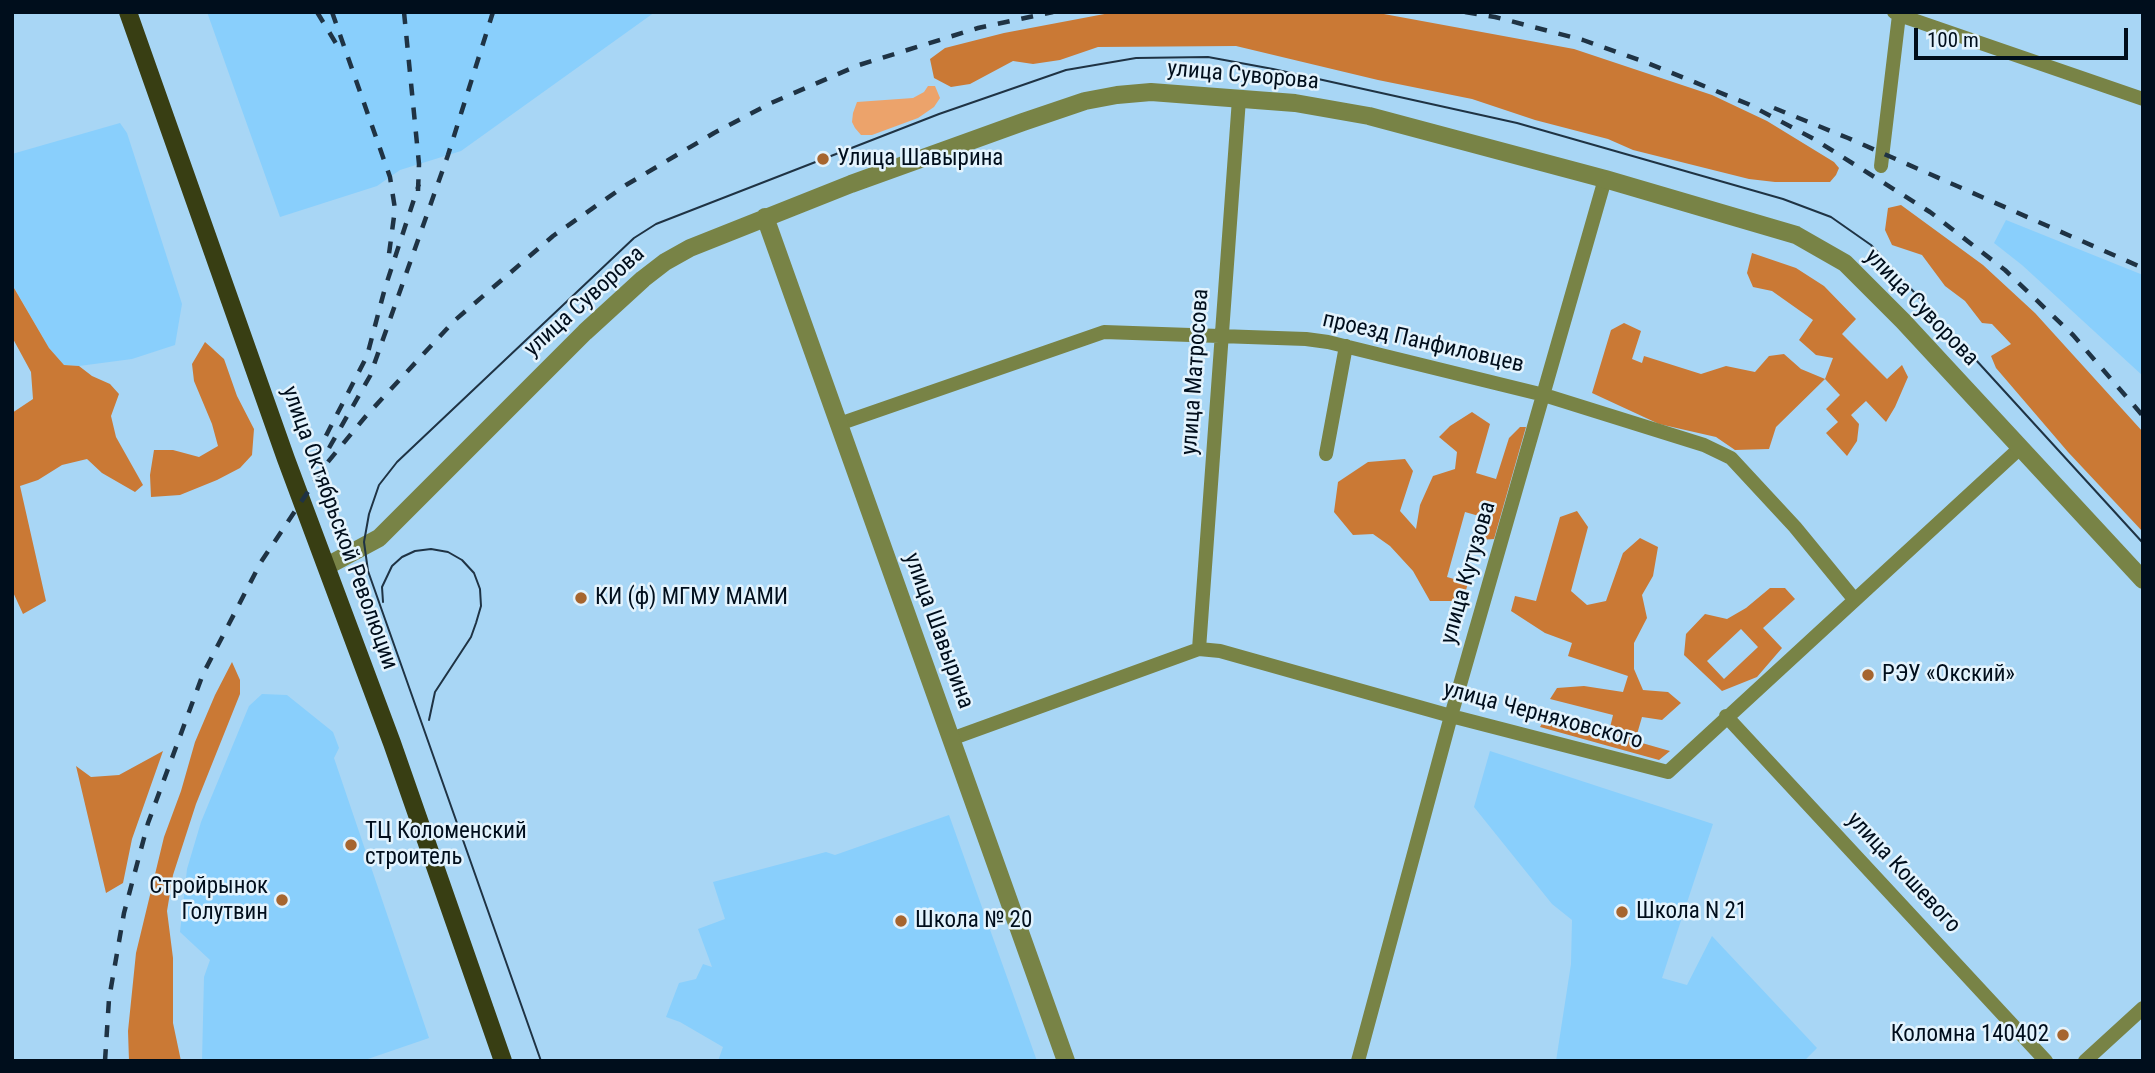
<!DOCTYPE html>
<meta charset="utf-8">
<style>
body{margin:0}
#map{position:relative;width:2155px;height:1073px;overflow:hidden;background:#a8d6f5;font-family:"Roboto Condensed",sans-serif}
canvas{display:block}
.frame{position:absolute;inset:0;border:14px solid #000e1c;pointer-events:none}
.scale{position:absolute;left:1914px;top:28px;width:214px;height:32px;box-sizing:border-box;border:4px solid #000e1c;border-top:0;padding-left:9px;font-size:21px;line-height:24px;white-space:nowrap;color:#000e1c;-webkit-text-stroke:5px #e3f3fd;paint-order:stroke}
</style>
<div id="map">
<canvas width="2155" height="1073"></canvas>
<div class="frame"></div>
<div class="scale">100 m</div>
</div>
<script>
const ctx = document.querySelector('canvas').getContext('2d');
ctx.lineJoin = 'round';
function fillPath(path, color) { ctx.fillStyle = color; ctx.fill(path, 'evenodd'); }
const poly = rows => new Path2D(rows.map(r => 'M' + r).join(''));
function strokePath(path, color, width, dash) { ctx.strokeStyle = color; ctx.lineWidth = width; ctx.lineCap = dash ? 'butt' : 'round'; ctx.setLineDash(dash || []); ctx.stroke(path); }
function label(font, color, halo, rows, align = 'center') {
  ctx.font = font + ' "Roboto Condensed",sans-serif'; ctx.lineWidth = 5; ctx.setLineDash([]); ctx.textBaseline = 'middle'; ctx.strokeStyle = halo; ctx.fillStyle = color; for (const [text, x, y, turn = 0] of rows) {
    ctx.save(); ctx.translate(x, y); ctx.rotate((+turn || 0) * Math.PI / 180); ctx.textAlign = isNaN(turn) ? turn : align; if (halo) ctx.strokeText(text, 0, 0); ctx.fillText(text, 0, 0); ctx.restore();
  }
}
fillPath(poly([
 [207,12,655,12,461,151,400,170,377,186,280,217],
 [120,123,127,133,182,304,175,345,132,359,79,366,64,365,49,348,12,284,12,154],
 [2006,220,2143,275,2143,376,2022,265,1994,243],
 [262,694,287,695,333,732,339,748,334,758,429,1038,362,1061,202,1061,204,977,210,960,180,932,187,869,201,822,249,706],
 [1490,751,1713,824,1662,978,1687,985,1712,936,1817,1048,1804,1061,1556,1061,1571,964,1572,920,1552,904,1474,807],
 [949,815,1037,1061,718,1061,723,1047,680,1022,666,1017,679,983,696,979,703,964,712,967,698,929,725,919,713,882,826,852,835,855]
]), '#89cffc');
fillPath(poly([
 [928,86,935,86,940,98,934,107,918,118,872,135,861,135,855,128,852,122,853,113,857,102,913,98,924,92]
]), '#eca36b');
fillPath(poly([
 [1115,12,1373,12,1574,49,1712,95,1767,121,1834,162,1839,168,1836,175,1830,182,1775,182,1749,179,1633,150,1608,139,1535,120,1472,99,1378,80,1236,46,1098,47,1060,60,1033,64,1013,61,970,84,951,87,934,78,930,59,945,48,1004,33],
 [1901,205,1983,265,2035,313,2143,432,2143,532,2068,452,1996,368,1991,356,2011,344,1992,324,1982,323,1965,301,1945,286,1922,255,1892,245,1885,230,1888,208],
 [1752,253,1796,268,1824,286,1856,319,1842,334,1887,379,1902,365,1908,377,1895,407,1886,422,1866,401,1851,415,1859,424,1857,441,1847,456,1826,433,1838,422,1826,409,1840,395,1825,379,1776,427,1769,449,1735,450,1716,437,1659,424,1592,393,1611,330,1624,323,1641,331,1632,359,1642,363,1644,356,1701,374,1726,366,1755,372,1769,356,1784,354,1801,369,1825,379,1833,358,1816,355,1799,340,1813,320,1772,291,1753,287,1747,273],
 [14,288,49,348,64,365,79,366,92,376,110,384,119,394,111,416,116,437,143,485,135,492,102,473,87,459,62,465,38,480,20,486,46,601,23,614,12,590,12,413,33,399,31,372,12,337,12,290],
 [205,342,224,359,237,396,254,429,252,455,240,468,217,480,180,495,151,497,150,475,154,450,173,450,199,457,218,446,212,424,194,381,192,364],
 [1472,412,1490,424,1476,473,1496,479,1509,438,1520,427,1526,427,1494,539,1480,540,1486,518,1465,512,1447,577,1468,583,1463,601,1430,601,1413,571,1390,546,1373,534,1353,535,1334,512,1338,482,1368,462,1405,459,1413,471,1400,511,1416,529,1420,505,1433,476,1455,469,1457,452,1439,437,1450,426],
 [1577,511,1588,527,1571,591,1587,605,1606,601,1623,553,1640,538,1658,547,1653,576,1642,595,1647,618,1634,643,1634,669,1643,690,1668,692,1681,703,1662,720,1642,717,1635,741,1670,751,1659,760,1540,727,1544,720,1608,736,1613,715,1550,699,1557,688,1584,686,1623,692,1628,676,1568,656,1572,643,1545,633,1511,611,1515,596,1536,601,1560,517],
 [1770,588,1785,588,1795,599,1763,628,1782,648,1757,677,1722,691,1684,655,1686,634,1705,614,1727,619,1746,608],
 [1741,629,1758,647,1724,679,1707,661],
 [232,662,240,680,240,694,196,804,173,875,167,911,173,958,173,1023,181,1061,129,1061,128,1031,136,953,164,837,181,791,195,742,215,695],
 [163,751,132,839,123,883,106,893,76,766,91,777,119,775]
]), '#ca7935');
strokePath(poly([
 [1899,15,2143,99],
 [1881,166,1899,15,1894,12],
 [839,424,1104,332,1306,339,1328,342,1544,395,1704,445,1731,458,1795,527,1854,599],
 [1326,454,1346,346],
 [1199,649,1239,99],
 [1726,716,2046,1061],
 [951,739,1199,649,1220,651,1451,716,1668,772,2020,448],
 [1358,1061,1451,716,1605,179],
 [2085,1061,2143,1008]
]), '#788346', 14);
strokePath(poly([
 [765,217,1066,1061],
 [327,566,379,538,585,332,643,279,665,262,690,248,851,184,1023,122,1085,101,1117,95,1151,92,1295,103,1369,116,1605,179,1796,235,1845,263,1903,321,2143,580]
]), '#788346', 18);
strokePath(poly([
 [128,12,286,459,392,743,503,1061]
]), '#383e13', 18);
strokePath(poly([
 [383,602,382,587,392,566,402,557,415,551,431,549,448,552,462,560,474,573,480,589,481,606,476,623,471,637,435,692,429,720],
 [541,1061,368,571,364,542,369,514,379,485,397,462,634,238,656,224,939,114,1066,70,1136,58,1208,57,1273,69,1517,123,1783,199,1831,217,1871,245,2143,543]
]), '#1f3344', 2);
strokePath(poly([
 [317,12,340,50],
 [332,12,390,177,395,209,389,254],
 [404,12,419,164,418,191],
 [1465,12,1495,17,1583,40,1645,62,1748,104,1814,139,1930,212,2005,270,2073,335,2143,416],
 [1774,108,1848,138,2143,268],
 [329,448,370,376,448,155,493,12],
 [315,457,367,356,385,288,419,184],
 [105,1061,109,999,124,913,148,823,203,674,261,562,327,463,366,416,454,321,553,236,626,185,714,133,771,103,859,65,978,28,1053,12]
]), '#1f3344', 4.5, [12, 12]);
for (const [x, y, r, color] of [
 [823,159,7,"#a6652f"],
 [581,598,7,"#a6652f"],
 [1868,675,7,"#a6652f"],
 [351,845,7,"#a6652f"],
 [282,900,7,"#a6652f"],
 [1622,912,7,"#a6652f"],
 [901,921,7,"#a6652f"],
 [2063,1035,7,"#a6652f"]
]) { const dot = new Path2D(); dot.arc(x, y, r, 0, 2 * Math.PI); ctx.fillStyle = color; ctx.fill(dot); strokePath(dot, '#e3f3fd', 2.5); }
label('23px', '#000e1c', '#e3f3fd', [
 ["улица Суворова",1243,76,5],
 ["улица Суворова",585,302,-42],
 ["улица Суворова",1921,308,46],
 ["проезд Панфиловцев",1423,343,13],
 ["улица Матросова",1196,372,-86],
 ["улица Октябрьской Революции",339,528,70],
 ["улица Кутузова",1469,573,-74],
 ["улица Шавырина",938,631,70],
 ["улица Черняховского",1543,716,15],
 ["улица Кошевого",1903,873,47]
]);
label('23px', '#000e1c', '#e3f3fd', [
 ["Улица Шавырина",837,159],
 ["КИ (ф) МГМУ МАМИ",595,598],
 ["РЭУ «Окский»",1882,675],
 ["ТЦ Коломенский",365,832],
 ["строитель",365,858],
 ["Стройрынок",268,887,"right"],
 ["Голутвин",268,913,"right"],
 ["Школа N 21",1636,912],
 ["Школа № 20",915,921],
 ["Коломна 140402",2049,1035,"right"]
], 'left');
</script>
